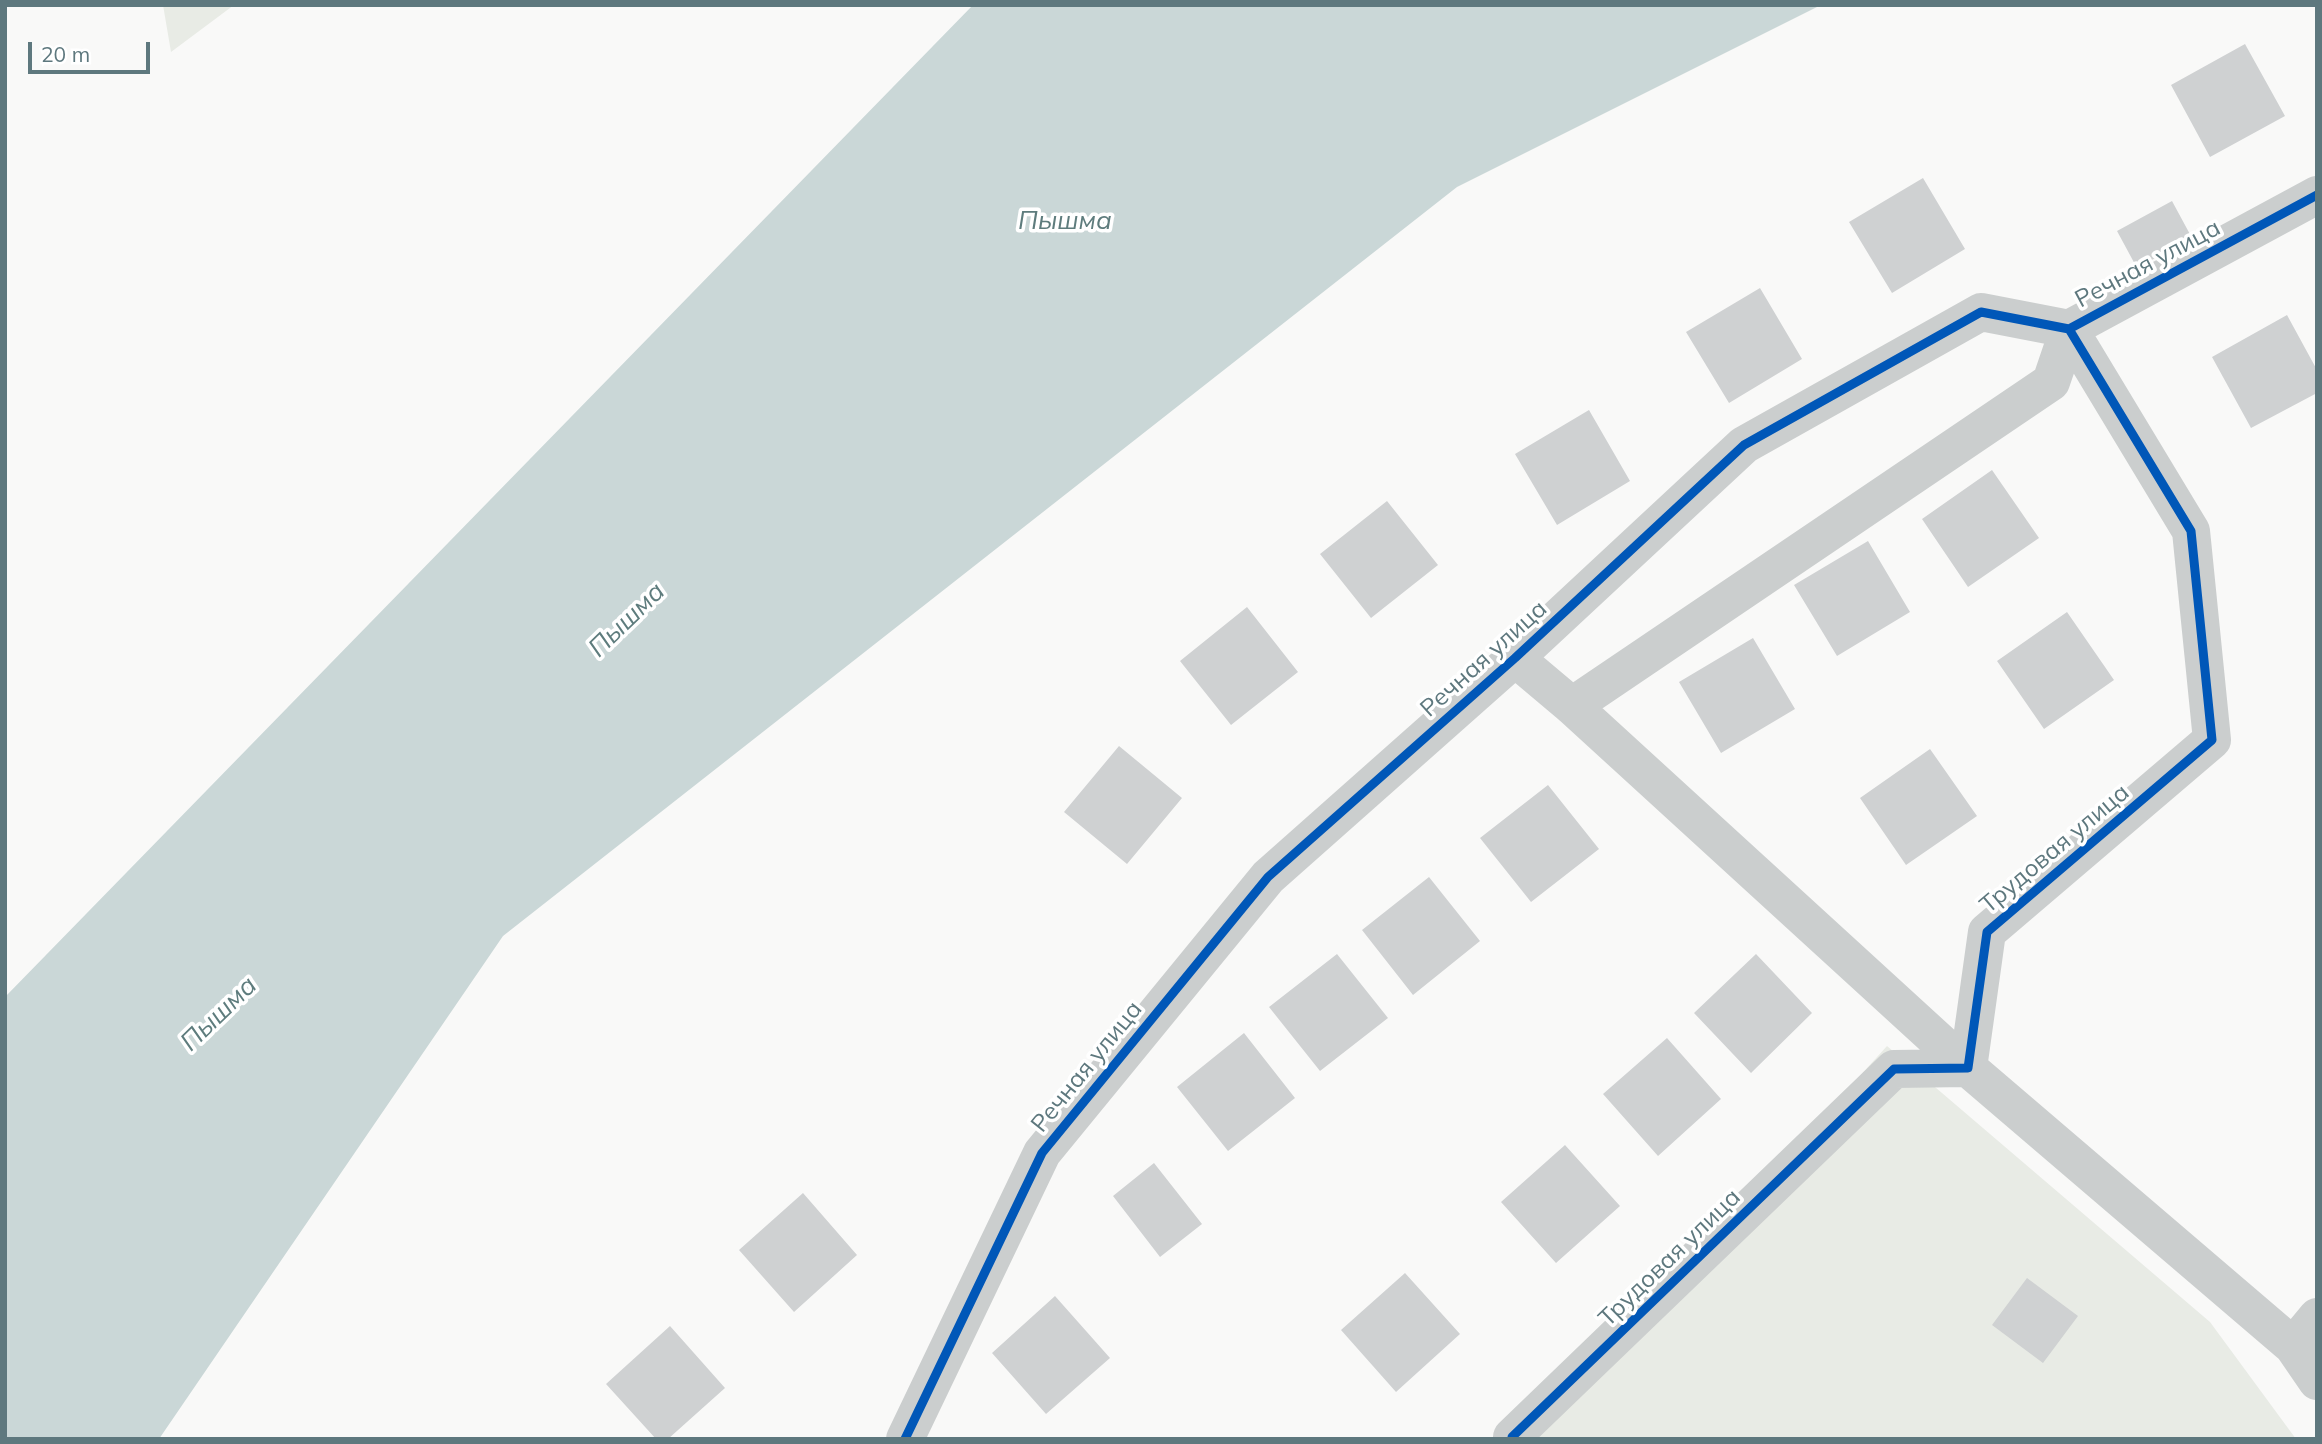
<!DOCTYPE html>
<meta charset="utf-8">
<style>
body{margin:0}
#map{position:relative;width:2322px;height:1444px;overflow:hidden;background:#f9f9f8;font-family:Mulish,sans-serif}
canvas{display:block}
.frame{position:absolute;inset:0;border:7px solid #5e787e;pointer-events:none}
.scale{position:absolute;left:28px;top:42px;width:122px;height:32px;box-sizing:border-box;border:4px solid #5e787e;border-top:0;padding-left:9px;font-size:21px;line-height:24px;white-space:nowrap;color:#5e787e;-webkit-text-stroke:5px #fff;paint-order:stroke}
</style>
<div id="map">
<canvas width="2322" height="1444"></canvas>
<div class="frame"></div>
<div class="scale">20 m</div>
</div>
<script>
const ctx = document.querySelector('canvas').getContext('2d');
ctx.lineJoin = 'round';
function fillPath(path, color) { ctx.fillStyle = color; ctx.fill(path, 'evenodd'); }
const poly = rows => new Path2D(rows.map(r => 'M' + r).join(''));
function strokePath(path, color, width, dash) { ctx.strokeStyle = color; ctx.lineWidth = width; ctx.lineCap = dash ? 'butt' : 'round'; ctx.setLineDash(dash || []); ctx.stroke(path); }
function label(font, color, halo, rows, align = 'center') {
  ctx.font = font + ' Mulish,sans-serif'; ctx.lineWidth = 7; ctx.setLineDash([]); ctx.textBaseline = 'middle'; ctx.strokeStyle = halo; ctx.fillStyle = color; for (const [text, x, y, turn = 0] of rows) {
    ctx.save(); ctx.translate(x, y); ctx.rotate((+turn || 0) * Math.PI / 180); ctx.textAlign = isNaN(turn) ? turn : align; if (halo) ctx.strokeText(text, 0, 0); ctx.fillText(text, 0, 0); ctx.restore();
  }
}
fillPath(poly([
 [163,5,234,5,171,52],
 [1887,1046,2210,1322,2296,1439,1530,1439]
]), '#e8ebe5');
fillPath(poly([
 [973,5,1821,5,1457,187,503,936,159,1439,5,1439,5,997]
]), '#cad7d7');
fillPath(poly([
 [2245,44,2285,116,2210,157,2171,85],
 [1923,178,1965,249,1892,293,1849,222],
 [2172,201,2192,238,2137,268,2117,231],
 [1760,288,1802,359,1729,403,1686,332],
 [2287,315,2317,370,2317,393,2251,428,2212,357],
 [1589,410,1630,481,1557,525,1515,454],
 [1992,470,2039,538,1968,587,1922,519],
 [1387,501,1438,565,1371,618,1320,554],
 [1868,541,1910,612,1837,656,1794,585],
 [1247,607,1298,672,1231,725,1180,661],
 [2067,612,2114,680,2044,729,1997,661],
 [1753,638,1795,709,1721,753,1679,682],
 [1119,746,1182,798,1127,864,1064,812],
 [1930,749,1977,816,1906,865,1860,798],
 [1548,785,1599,849,1531,902,1480,838],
 [1429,877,1480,941,1413,995,1362,930],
 [1337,954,1388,1018,1320,1071,1269,1007],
 [1756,954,1812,1013,1751,1073,1694,1013],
 [1244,1033,1295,1098,1228,1151,1177,1087],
 [1667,1038,1721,1099,1658,1156,1603,1094],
 [1565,1145,1620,1206,1556,1263,1501,1202],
 [1154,1163,1202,1224,1160,1257,1113,1196],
 [803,1193,857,1255,794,1312,739,1250],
 [1405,1273,1460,1334,1396,1392,1341,1330],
 [2027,1278,2078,1316,2043,1363,1992,1325],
 [1055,1296,1110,1358,1046,1414,992,1353],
 [670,1326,725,1388,668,1439,656,1439,606,1384]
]), '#cfd1d2');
strokePath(poly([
 [1515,658,1572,706,1968,1068,2293,1346,2317,1381],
 [1572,706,2051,382,2069,329],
 [2293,1346,2317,1317],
 [1512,1437,1894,1069,1968,1068,1987,932,2212,740,2191,531,2069,329],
 [905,1439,1042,1153,1268,877,1515,658,1744,445,1981,312,2069,329,2317,195]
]), '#cbcece', 38);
strokePath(poly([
 [1512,1437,1894,1069,1968,1068,1987,932,2212,740,2191,531,2069,329],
 [905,1439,1042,1153,1268,877,1515,658,1744,445,1981,312,2069,329,2317,195]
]), '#0057b8', 9);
label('24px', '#5e787e', '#fff', [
 ["Речная улица",2148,264,-28],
 ["Речная улица",1484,659,-42],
 ["Трудовая улица",2055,849,-40],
 ["Речная улица",1087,1067,-51],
 ["Трудовая улица",1670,1258,-44]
]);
label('italic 26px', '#5e7c7d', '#fff', [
 ["Пышма",1065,221],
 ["Пышма",627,620,-44],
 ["Пышма",219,1014,-44]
]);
</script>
